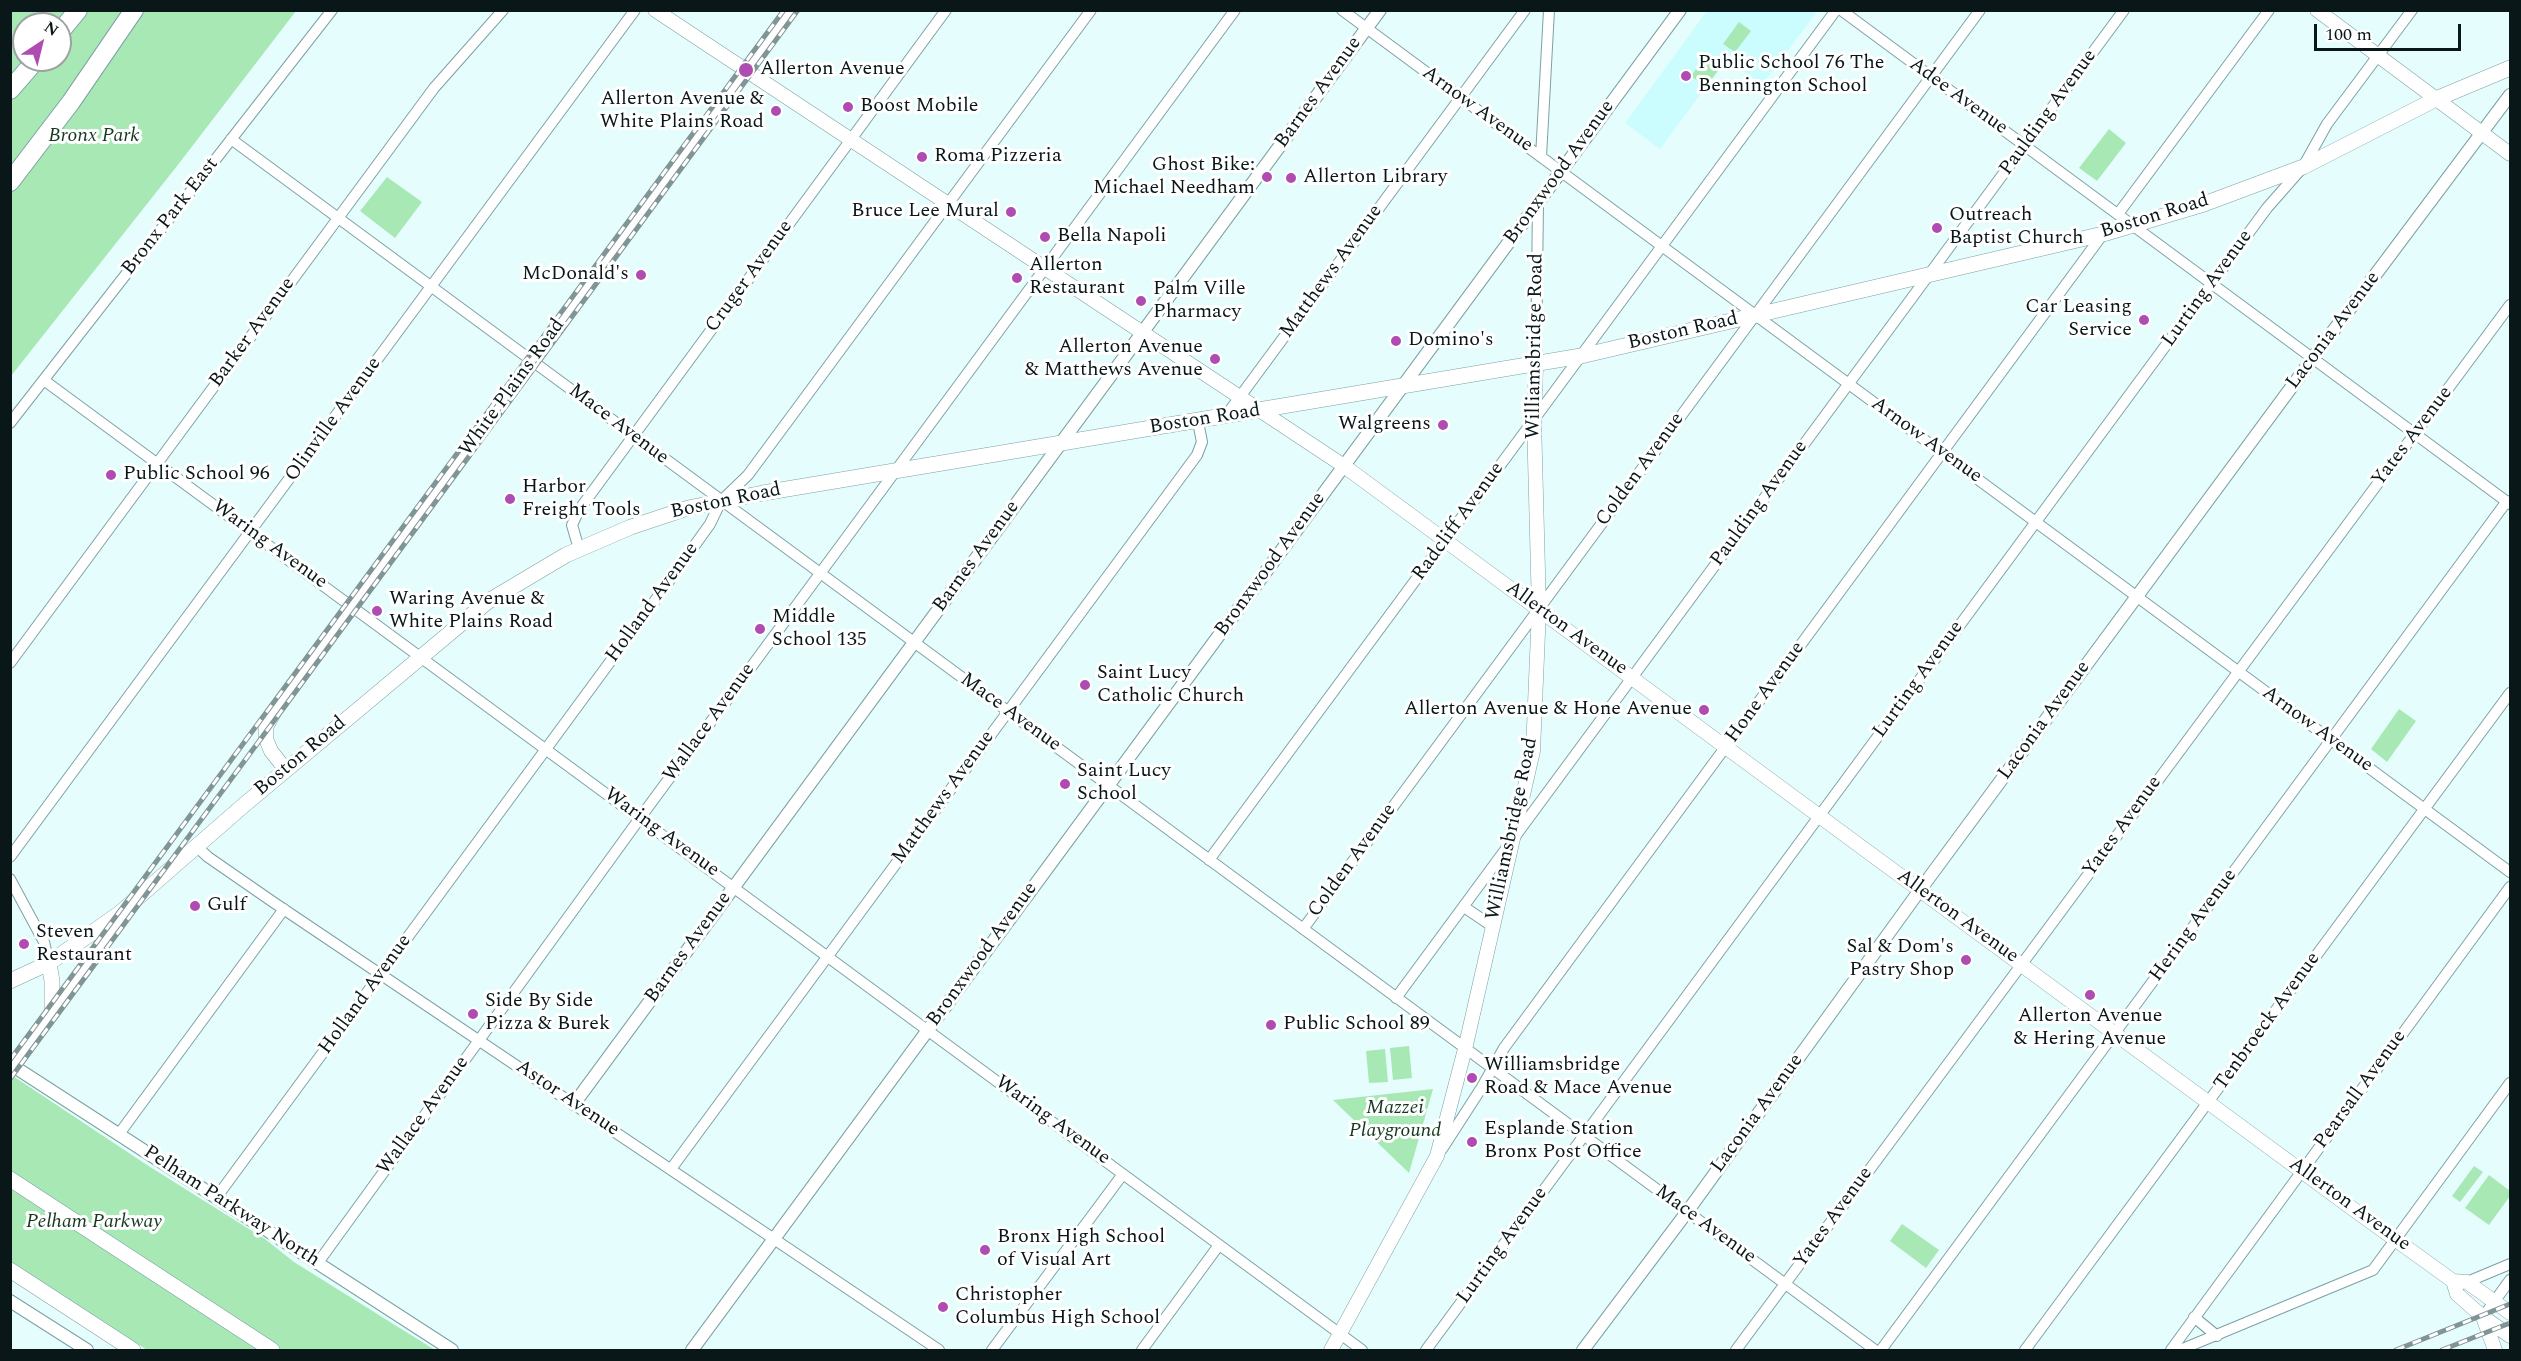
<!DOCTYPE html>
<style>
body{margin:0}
#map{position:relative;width:2521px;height:1361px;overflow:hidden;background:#e6fdfe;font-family:Spectral,serif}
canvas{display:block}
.frame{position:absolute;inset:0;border:12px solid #091718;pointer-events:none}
.north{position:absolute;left:12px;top:12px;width:60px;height:60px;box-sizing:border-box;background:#fff;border:2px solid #9da2a3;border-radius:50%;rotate:35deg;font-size:16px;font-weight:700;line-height:24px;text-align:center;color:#091718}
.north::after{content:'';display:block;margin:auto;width:21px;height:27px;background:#af4cb2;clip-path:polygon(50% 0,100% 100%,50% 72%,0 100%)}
.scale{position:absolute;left:2314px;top:24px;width:147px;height:27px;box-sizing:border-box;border:3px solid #091718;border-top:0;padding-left:8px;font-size:18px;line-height:21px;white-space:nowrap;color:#091718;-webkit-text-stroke:4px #fff;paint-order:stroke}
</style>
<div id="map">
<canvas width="2521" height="1361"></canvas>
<div class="frame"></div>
<div class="north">N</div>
<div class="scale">100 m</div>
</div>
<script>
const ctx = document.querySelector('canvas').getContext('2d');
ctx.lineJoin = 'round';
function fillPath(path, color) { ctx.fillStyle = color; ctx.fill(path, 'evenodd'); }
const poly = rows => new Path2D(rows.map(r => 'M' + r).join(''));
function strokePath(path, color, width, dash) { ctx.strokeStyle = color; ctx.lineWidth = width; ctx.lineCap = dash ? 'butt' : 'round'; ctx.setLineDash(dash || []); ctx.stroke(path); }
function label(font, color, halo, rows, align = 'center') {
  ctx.font = font + ' Spectral,serif'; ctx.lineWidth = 6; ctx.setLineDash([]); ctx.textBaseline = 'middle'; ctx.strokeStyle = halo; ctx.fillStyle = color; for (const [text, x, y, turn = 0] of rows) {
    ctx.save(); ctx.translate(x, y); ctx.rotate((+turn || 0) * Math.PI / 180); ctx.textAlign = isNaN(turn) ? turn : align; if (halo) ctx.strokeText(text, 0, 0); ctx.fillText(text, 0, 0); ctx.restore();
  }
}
fillPath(poly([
 [1813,10,1816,13,1762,85,1733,63,1720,68,1660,149,1625,123,1707,11]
]), '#cbfcfe');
fillPath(poly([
 [10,11,296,11,177,166,11,376],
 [24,24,60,24,60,60,24,60],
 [1739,22,1751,31,1735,52,1723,44],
 [1705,57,1720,68,1706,87,1691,76],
 [2109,129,2126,143,2097,181,2079,168],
 [387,177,422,202,395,238,360,211],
 [2399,709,2416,721,2387,762,2371,749],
 [1409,1046,1412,1078,1393,1080,1390,1048],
 [1385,1049,1388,1082,1369,1083,1366,1051],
 [10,1074,147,1165,265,1239,294,1262,435,1350,147,1350,11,1262],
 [1433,1089,1409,1173,1333,1100],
 [2474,1166,2483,1172,2460,1202,2452,1196],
 [2489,1175,2510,1191,2510,1196,2489,1225,2465,1208],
 [1902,1224,1939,1250,1926,1268,1890,1241]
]), '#a8e8b5');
const minor = poly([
 [1342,10,2510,872],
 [1841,10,2510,504],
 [231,139,1875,1350],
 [1541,157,1549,10],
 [2118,214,2269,10],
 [1536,365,1538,202],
 [45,381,1362,1350],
 [1225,417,1525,10],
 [10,423,332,10],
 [579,549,572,525,579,510,946,10],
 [10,663,434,88,503,10],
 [196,846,208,857,273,902,939,1350],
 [10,857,635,10],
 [1209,860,1836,10],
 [10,879,44,942,49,963],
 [1464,907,1492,926],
 [1303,929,1980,10],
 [1396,998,2124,10],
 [119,1134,284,909],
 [1442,1149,1482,1087,1504,1048,2103,234],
 [671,1169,1197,455,1202,442,1198,422],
 [216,1198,654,602,710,524,721,501,748,475,1091,10],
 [317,1264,640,818,1235,10],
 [2467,1282,2510,1264],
 [2194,1317,2217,1336],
 [2483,1317,2510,1280],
 [992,1350,1123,1174],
 [1142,1350,1219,1245],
 [1426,1350,2267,208,2303,167,2327,124,2412,10],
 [1736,1350,2510,305],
 [1881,1350,2507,501],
 [2025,1350,2510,693],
 [2171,1350,2510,887],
 [2180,1350,2373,1270,2510,1083]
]);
const tertiary = poly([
 [10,1064,452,1350],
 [574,1104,1380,10],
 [10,1301,87,1350],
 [692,1350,1680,10],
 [1583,1350,1687,1212,1920,890,2313,358,2510,95]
]);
const secondary = poly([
 [655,10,1344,466,2353,1209,2453,1281,2467,1282,2510,1313],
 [2317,10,2510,154],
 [286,770,271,751,266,739,266,727,275,711,791,10],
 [10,1070,93,958,119,915],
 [2453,1281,2457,1294,2483,1317,2510,1336],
 [2483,1317,2495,1350],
 [1331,1350,1437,1156,1465,1049,1533,751,1539,609,1534,420,1536,365]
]);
const primary = poly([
 [49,963,52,981,52,1013],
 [10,981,49,963,120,913,244,805,487,602,566,555,631,527,688,508,763,493,1581,356,2103,234,2204,204,2303,167,2436,99,2510,68],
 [10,1179,272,1350],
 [10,1270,133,1350]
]);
const motorway = poly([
 [60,32,78,10],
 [10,90,36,60],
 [10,182,71,102,134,10]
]);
strokePath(minor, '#7da1a3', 12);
strokePath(tertiary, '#7da1a3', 14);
strokePath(secondary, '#7da1a3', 15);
strokePath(primary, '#7da1a3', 16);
strokePath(motorway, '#7da1a3', 20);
strokePath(minor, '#fff', 10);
strokePath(tertiary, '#fff', 12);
strokePath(secondary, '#fff', 14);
strokePath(primary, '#fff', 15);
strokePath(motorway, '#fff', 18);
const rail = poly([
 [10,1060,784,10],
 [10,1079,798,10],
 [2396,1350,2510,1304],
 [2442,1350,2510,1323]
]);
strokePath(rail, '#829596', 5);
strokePath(rail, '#fff', 3, [9]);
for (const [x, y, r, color] of [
 [746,70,8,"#af4cb2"],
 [1686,76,6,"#af4cb2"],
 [848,107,6,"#af4cb2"],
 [776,111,6,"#af4cb2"],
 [922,157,6,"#af4cb2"],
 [1267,177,6,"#af4cb2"],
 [1291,178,6,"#af4cb2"],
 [1011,212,6,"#af4cb2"],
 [1937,228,6,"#af4cb2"],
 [1045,237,6,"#af4cb2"],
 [641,275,6,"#af4cb2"],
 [1017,278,6,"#af4cb2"],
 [1141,301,6,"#af4cb2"],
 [2144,320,6,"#af4cb2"],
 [1396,341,6,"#af4cb2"],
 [1215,359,6,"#af4cb2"],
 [1443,425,6,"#af4cb2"],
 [111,475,6,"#af4cb2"],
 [510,499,6,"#af4cb2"],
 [377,611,6,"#af4cb2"],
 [760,629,6,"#af4cb2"],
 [1085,685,6,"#af4cb2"],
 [1704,710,6,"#af4cb2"],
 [1065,784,6,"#af4cb2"],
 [195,906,6,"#af4cb2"],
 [24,944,6,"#af4cb2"],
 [1966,960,6,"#af4cb2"],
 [2090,995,6,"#af4cb2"],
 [473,1014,6,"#af4cb2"],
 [1271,1025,6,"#af4cb2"],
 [1472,1078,6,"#af4cb2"],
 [1472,1142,6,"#af4cb2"],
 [985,1250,6,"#af4cb2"],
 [943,1307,6,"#af4cb2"]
]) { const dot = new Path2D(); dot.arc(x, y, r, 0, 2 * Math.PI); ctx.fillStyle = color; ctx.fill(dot); strokePath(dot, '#fff', 2); }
label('20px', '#091718', '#fff', [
 ["Public School 76 The",1698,64],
 ["Bennington School",1698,87],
 ["Allerton Avenue",760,70],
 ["Allerton Avenue &",764,100,"right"],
 ["White Plains Road",764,123,"right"],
 ["Boost Mobile",860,107],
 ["Roma Pizzeria",934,157],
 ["Ghost Bike:",1255,166,"right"],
 ["Michael Needham",1255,189,"right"],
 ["Allerton Library",1303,178],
 ["Bruce Lee Mural",999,212,"right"],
 ["Outreach",1949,216],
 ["Baptist Church",1949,239],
 ["Bella Napoli",1057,237],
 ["Allerton",1029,266],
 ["Restaurant",1029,289],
 ["McDonald's",629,275,"right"],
 ["Palm Ville",1153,290],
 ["Pharmacy",1153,313],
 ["Car Leasing",2132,308,"right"],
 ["Service",2132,331,"right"],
 ["Domino's",1408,341],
 ["Allerton Avenue",1203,348,"right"],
 ["& Matthews Avenue",1203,371,"right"],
 ["Walgreens",1431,425,"right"],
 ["Public School 96",123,475],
 ["Harbor",522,488],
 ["Freight Tools",522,511],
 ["Waring Avenue &",389,600],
 ["White Plains Road",389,623],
 ["Middle",772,618],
 ["School 135",772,641],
 ["Saint Lucy",1097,674],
 ["Catholic Church",1097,697],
 ["Allerton Avenue & Hone Avenue",1692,710,"right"],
 ["Saint Lucy",1077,772],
 ["School",1077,795],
 ["Gulf",207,906],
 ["Steven",36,933],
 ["Restaurant",36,956],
 ["Sal & Dom's",1954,948,"right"],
 ["Pastry Shop",1954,971,"right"],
 ["Side By Side",485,1002],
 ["Pizza & Burek",485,1025],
 ["Allerton Avenue",2090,1017,"center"],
 ["& Hering Avenue",2090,1040,"center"],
 ["Public School 89",1283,1025],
 ["Williamsbridge",1484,1066],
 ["Road & Mace Avenue",1484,1089],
 ["Esplande Station",1484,1130],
 ["Bronx Post Office",1484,1153],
 ["Bronx High School",997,1238],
 ["of Visual Art",997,1261],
 ["Christopher",955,1296],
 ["Columbus High School",955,1319]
], 'left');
label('20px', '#091718', '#fff', [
 ["Barnes Avenue",1319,93,-54],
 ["Adee Avenue",1958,97,36],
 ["Arnow Avenue",1477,110,36],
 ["Paulding Avenue",2049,113,-54],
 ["Bronxwood Avenue",1560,173,-54],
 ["Bronx Park East",171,217,-52],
 ["Boston Road",2155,217,-17],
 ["Matthews Avenue",1332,272,-54],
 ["Cruger Avenue",750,277,-54],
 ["Lurting Avenue",2208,289,-54],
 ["Laconia Avenue",2334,331,-53],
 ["Boston Road",1683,332,-13],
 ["Barker Avenue",253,333,-54],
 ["Williamsbridge Road",1536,346,-89],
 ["White Plains Road",513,388,-54],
 ["Olinville Avenue",334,420,-54],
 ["Boston Road",1205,420,-9],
 ["Mace Avenue",618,425,37],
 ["Yates Avenue",2413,437,-53],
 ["Arnow Avenue",1926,441,36],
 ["Colden Avenue",1641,470,-54],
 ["Boston Road",726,502,-12],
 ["Paulding Avenue",1760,504,-54],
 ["Radcliff Avenue",1459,522,-54],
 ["Waring Avenue",269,545,36],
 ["Barnes Avenue",977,557,-54],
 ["Bronxwood Avenue",1271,565,-54],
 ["Holland Avenue",653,603,-54],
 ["Allerton Avenue",1566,629,36],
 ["Lurting Avenue",1919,680,-54],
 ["Hone Avenue",1766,693,-54],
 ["Mace Avenue",1010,713,36],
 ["Laconia Avenue",2045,721,-54],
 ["Wallace Avenue",710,723,-54],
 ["Arnow Avenue",2317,730,36],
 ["Boston Road",301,757,-40],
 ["Matthews Avenue",944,798,-54],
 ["Yates Avenue",2123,827,-54],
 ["Williamsbridge Road",1513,829,-78],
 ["Waring Avenue",661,833,36],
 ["Colden Avenue",1353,861,-54],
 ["Allerton Avenue",1957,917,36],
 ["Hering Avenue",2194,926,-54],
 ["Barnes Avenue",689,948,-54],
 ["Bronxwood Avenue",983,955,-54],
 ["Holland Avenue",366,995,-54],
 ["Tenbroeck Avenue",2268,1022,-54],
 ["Pearsall Avenue",2361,1090,-54],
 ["Astor Avenue",567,1099,34],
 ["Laconia Avenue",1758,1114,-54],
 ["Wallace Avenue",424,1116,-54],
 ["Waring Avenue",1052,1121,36],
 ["Allerton Avenue",2349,1205,36],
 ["Pelham Parkway North",231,1207,33],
 ["Yates Avenue",1834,1218,-54],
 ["Mace Avenue",1705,1225,36],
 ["Lurting Avenue",1503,1246,-54]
]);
label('italic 20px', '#15371e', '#fff', [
 ["Bronx Park",94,137],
 ["Mazzei",1395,1109],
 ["Playground",1395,1132],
 ["Pelham Parkway",94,1223]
]);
</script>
